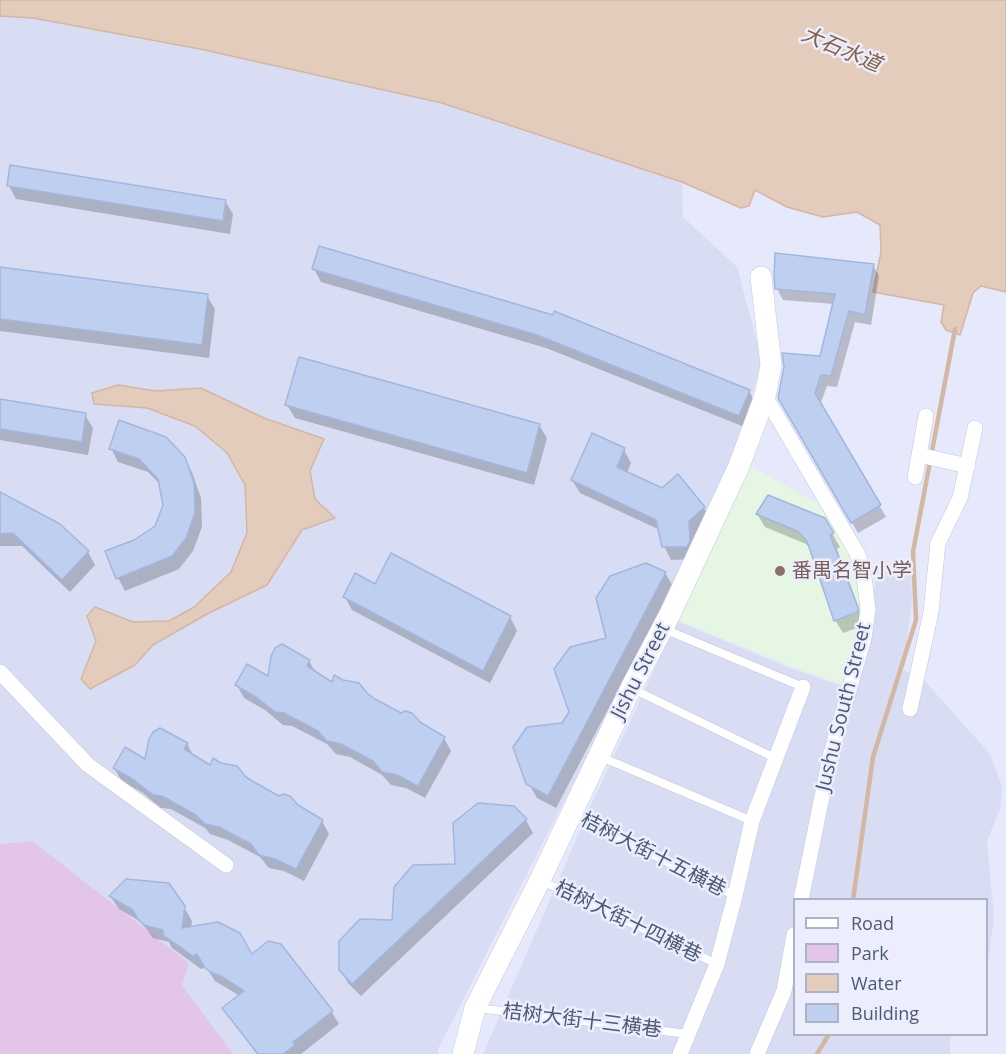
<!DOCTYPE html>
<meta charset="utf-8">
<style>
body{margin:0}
#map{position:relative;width:1006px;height:1054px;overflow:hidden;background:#e6e9fb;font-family:"Open Sans",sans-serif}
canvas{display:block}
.legend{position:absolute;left:793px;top:898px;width:195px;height:138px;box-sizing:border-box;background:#eceefe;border:2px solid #acb3c6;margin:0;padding:8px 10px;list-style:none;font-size:18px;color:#4c5b73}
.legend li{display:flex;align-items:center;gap:12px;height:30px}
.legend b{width:30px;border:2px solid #acb3c6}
</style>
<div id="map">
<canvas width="1006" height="1054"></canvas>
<ul class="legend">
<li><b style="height:8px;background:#fff"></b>Road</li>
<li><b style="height:16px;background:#e3c5e8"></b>Park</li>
<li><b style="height:16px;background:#e3ccbb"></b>Water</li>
<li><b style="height:16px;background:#bfcfef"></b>Building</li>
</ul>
</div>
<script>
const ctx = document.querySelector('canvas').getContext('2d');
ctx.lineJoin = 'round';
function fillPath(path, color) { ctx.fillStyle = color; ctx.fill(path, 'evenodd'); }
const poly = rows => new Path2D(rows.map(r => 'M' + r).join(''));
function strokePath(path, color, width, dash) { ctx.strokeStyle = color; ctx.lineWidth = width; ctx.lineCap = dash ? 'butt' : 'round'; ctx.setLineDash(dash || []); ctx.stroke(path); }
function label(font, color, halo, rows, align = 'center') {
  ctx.font = font + ' "Open Sans","Noto Sans SC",sans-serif'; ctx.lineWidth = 5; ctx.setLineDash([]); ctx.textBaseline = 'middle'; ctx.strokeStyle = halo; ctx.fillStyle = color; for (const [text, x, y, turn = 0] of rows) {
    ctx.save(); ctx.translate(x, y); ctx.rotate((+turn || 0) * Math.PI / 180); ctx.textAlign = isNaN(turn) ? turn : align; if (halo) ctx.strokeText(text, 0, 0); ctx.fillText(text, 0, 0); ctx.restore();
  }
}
fillPath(poly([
 [0,16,33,18,200,49,442,103,682,182,683,217,737,267,762,361,734,459,610,711,438,1049,438,1054,233,1054,182,985,32,841,0,844],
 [884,563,911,569,912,601,903,670,923,679,990,754,1002,786,1000,809,987,841,994,918,987,967,986,900,794,900,794,1034,950,1035,950,1054,483,1054,591,805,677,621,790,668,853,690,872,605,877,571]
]), '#d8ddf4');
fillPath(poly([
 [750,466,822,506,841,532,861,578,860,635,844,685,807,672,677,620]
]), '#e5f7e3');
fillPath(poly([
 [32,841,189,963,182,985,233,1054,0,1054,0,844]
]), '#e3c5e8');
const water = poly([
 [0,0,1006,0,1006,292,981,286,973,293,960,335,946,330,941,322,944,305,873,292,881,252,880,225,857,212,823,217,787,207,755,190,749,206,741,208,682,182,442,103,200,49,33,18,0,16,0,0],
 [118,385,156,391,201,388,264,418,324,439,310,471,315,499,335,518,302,530,267,585,207,614,153,645,135,665,90,689,81,679,96,641,87,616,95,607,133,622,169,621,194,607,231,572,247,533,245,485,227,453,195,426,147,408,94,404,92,393,118,385]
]);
fillPath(water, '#e3ccbb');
strokePath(water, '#d4b7a2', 1.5);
fillPath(poly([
 [9,186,225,201,233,214,230,234,16,199],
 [873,265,879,276,871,325,855,322,837,387,827,386,820,405,886,517,858,533,779,398,821,358,834,304,783,300,777,289],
 [0,269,207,296,215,309,209,358,0,331],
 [314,269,749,391,756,404,747,428,546,348,321,282],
 [0,400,85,415,93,428,88,455,0,440],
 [287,405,539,425,547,438,534,485,295,418],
 [111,448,183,458,192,472,201,498,202,527,193,551,179,569,125,591,118,578,135,542,156,527,165,505,161,485,148,472,118,462],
 [624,450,631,463,627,473,663,489,678,477,704,508,712,521,695,559,671,560,664,546,660,530,580,493,572,480],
 [0,494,88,552,95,565,70,592,22,546,0,546],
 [757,514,824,519,840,547,837,549,865,625,843,633,835,620,812,550,806,544,765,527],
 [665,573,673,586,556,808,537,798,529,784,608,639],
 [376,586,510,617,517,631,490,683,352,610,345,597],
 [309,661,317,675,332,684,367,695,444,738,451,751,425,798,406,788,391,785,382,775,350,757,336,754,327,744,292,726,283,725,265,710,244,698,237,685,269,678],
 [187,744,195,758,210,767,245,778,322,821,329,834,304,881,284,871,269,868,260,857,228,840,210,834,205,828,171,809,161,808,143,793,122,781,114,768,146,761],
 [526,820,533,833,361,996,348,983,340,969,456,865],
 [111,897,184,907,192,921,191,928,251,956,331,1011,339,1024,301,1054,257,1054,232,1021,224,1008,240,996,215,981,206,967,201,969,172,948,169,942,153,938,141,922,119,909]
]), '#0003');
strokePath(poly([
 [853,900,873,757,916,620,913,552,955,329],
 [817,1054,829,1034]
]), '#d4b7a2', 4.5);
const building = poly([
 [10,165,226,200,223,221,7,186,10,165],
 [319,246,553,315,554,311,750,390,739,416,537,335,312,269,319,246],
 [775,253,874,264,865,315,849,311,831,376,821,375,815,393,881,505,851,523,778,398,784,367,782,353,820,356,835,294,775,289,774,276,775,253],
 [0,267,208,294,202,345,0,319,0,267],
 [299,357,540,424,527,473,285,405,299,357],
 [0,399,86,413,82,442,0,429,0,399],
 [119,420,166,437,185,457,194,483,195,513,186,538,172,556,116,579,105,551,134,540,155,526,163,505,158,479,139,459,109,449,119,420],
 [592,433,625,448,617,467,662,488,678,474,705,507,689,521,690,541,687,547,662,547,656,520,571,480,592,433],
 [0,492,60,524,89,551,62,580,13,533,0,534,0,492],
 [768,495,825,518,834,533,830,535,858,607,858,612,834,621,807,541,797,531,756,514,768,495],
 [391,553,511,616,483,671,343,597,355,573,375,584,391,553],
 [646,563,666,572,548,796,526,784,513,747,527,727,562,723,569,712,554,669,570,647,606,638,596,598,610,576,646,563],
 [282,644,310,660,307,666,332,682,334,675,343,680,359,683,368,694,375,699,401,713,405,711,412,713,420,722,445,737,418,786,397,775,382,772,373,761,341,744,327,741,318,731,284,713,275,712,256,697,235,685,247,664,268,676,271,656,275,648,282,644],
 [160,728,188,743,184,749,210,765,213,758,221,763,237,766,246,777,254,782,279,796,283,794,290,796,298,805,323,820,296,869,275,859,259,855,251,844,219,827,205,824,196,815,162,796,153,795,134,780,113,768,125,747,145,759,149,739,153,732,160,728],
 [478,803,514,806,527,819,352,984,339,970,339,941,360,919,392,920,394,887,413,865,455,864,453,823,478,803],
 [126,879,169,883,185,906,182,928,218,922,240,933,252,954,268,941,281,944,333,1011,293,1042,295,1045,283,1054,258,1054,222,1008,244,991,221,976,212,973,205,968,197,954,193,956,163,935,163,930,144,925,138,919,133,910,109,896,126,879]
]);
fillPath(building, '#bfcfef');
strokePath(building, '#a0b7e0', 1.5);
const lane = poly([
 [664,629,803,687],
 [633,689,777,759],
 [599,756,752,821],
 [573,815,735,896],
 [542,881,717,964],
 [477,1008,688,1034]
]);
const street = poly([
 [765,396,857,553,863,569,868,609,864,638,830,757,801,900],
 [919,455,968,466],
 [915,477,926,416],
 [0,672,88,765,226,865],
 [910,709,931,612,938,543,960,498,975,428],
 [680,1054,717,964,735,896,752,821,803,687],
 [757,1054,784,991,794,935]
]);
const secondary = poly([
 [463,1054,475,1008,540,880,631,688,670,614,739,466,765,396,771,365,761,277]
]);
strokePath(lane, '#bfc7dd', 9);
strokePath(street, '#bfc7dd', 16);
strokePath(secondary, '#c0cae4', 22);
strokePath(lane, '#fff', 8);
strokePath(street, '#fff', 15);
strokePath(secondary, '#fff', 21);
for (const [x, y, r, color] of [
 [780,571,6,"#8d6e63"]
]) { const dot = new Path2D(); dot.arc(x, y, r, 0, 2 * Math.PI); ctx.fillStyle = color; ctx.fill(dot); strokePath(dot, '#eceefe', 2); }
label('20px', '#785e54', '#eceefe', [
 ["番禺名智小学",792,571]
], 'left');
label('20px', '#4c5b73', '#eceefe', [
 ["Jishu Street",641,671,-63],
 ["Jushu South Street",844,707,-76],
 ["桔树大街十五横巷",653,855,27],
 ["桔树大街十四横巷",628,922,26],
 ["桔树大街十三横巷",582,1021,7]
]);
label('italic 21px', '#856247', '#eceefe', [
 ["大石水道",841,50,23]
]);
</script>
